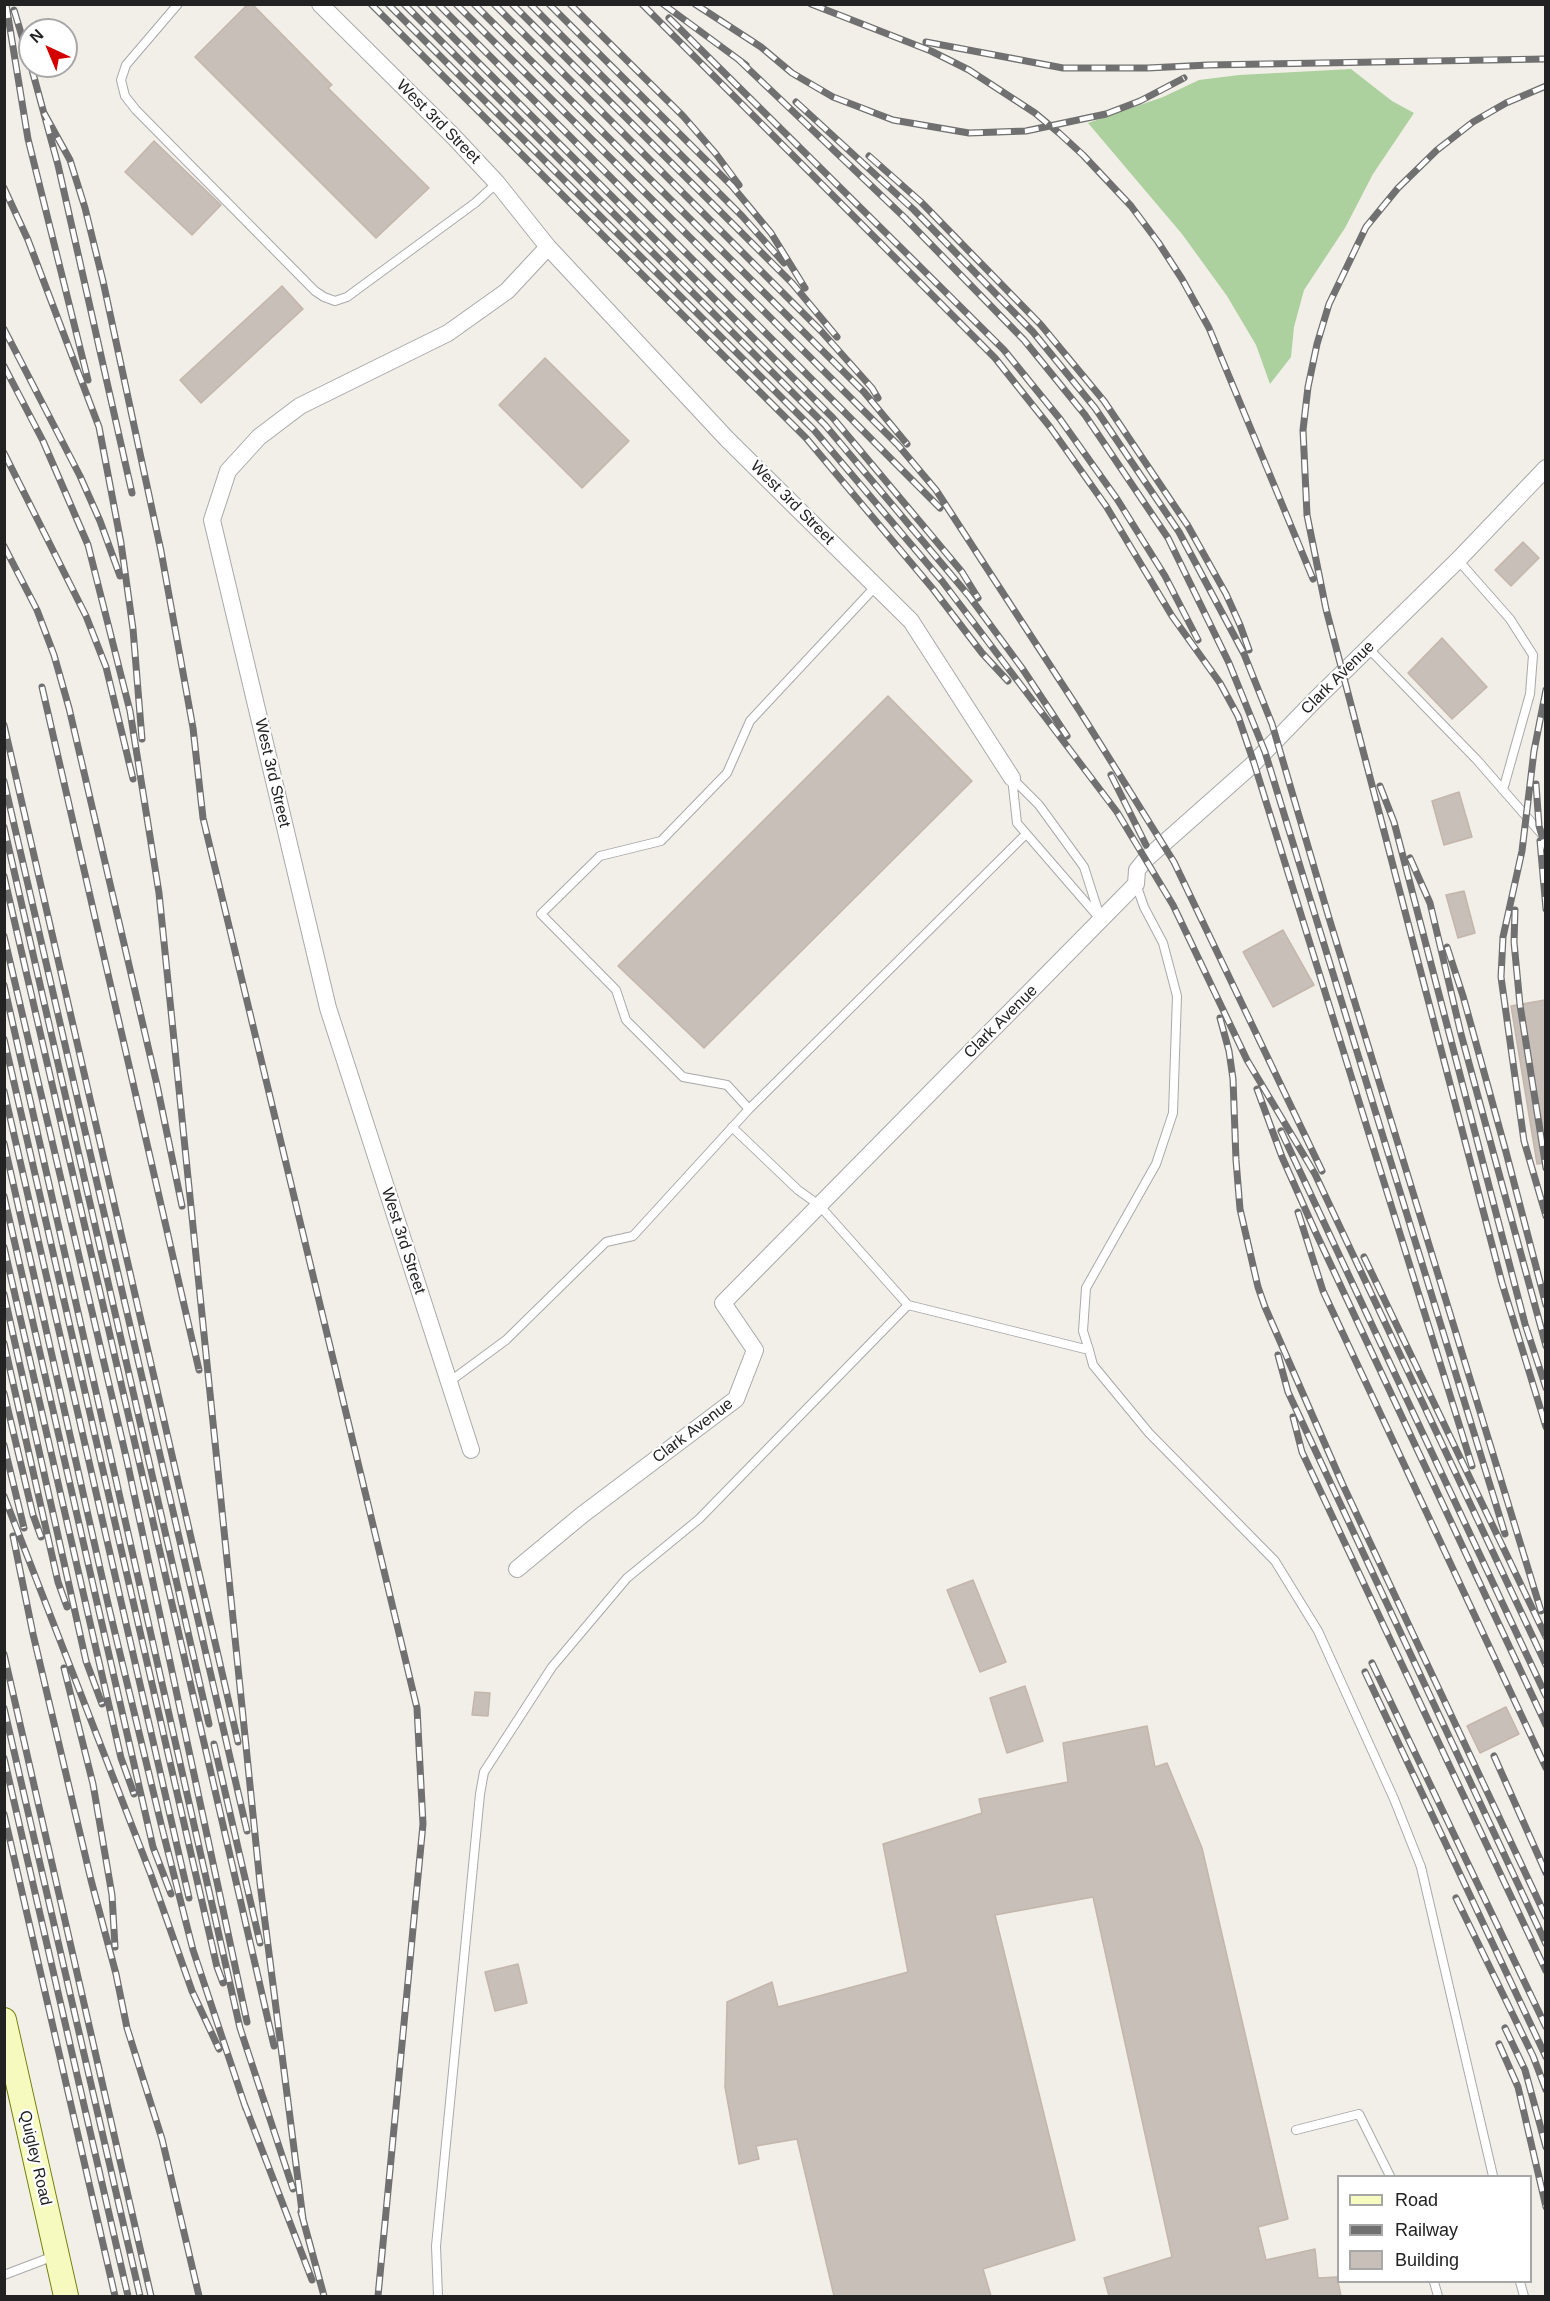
<!DOCTYPE html>
<style>
body{margin:0}
#map{position:relative;width:1550px;height:2301px;overflow:hidden;background:#f2efe9;font-family:Helvetica,sans-serif}
canvas{display:block}
.frame{position:absolute;inset:0;border:6px solid #222;pointer-events:none}
.legend{position:absolute;left:1337px;top:2175px;width:195px;height:108px;box-sizing:border-box;background:#fff;border:2px solid #a7a7a7;margin:0;padding:8px 10px;list-style:none;font-size:18px;color:#222}
.legend li{display:flex;align-items:center;gap:12px;height:30px}
.legend b{width:30px;border:2px solid #a7a7a7}
.north{position:absolute;left:18px;top:18px;width:60px;height:60px;box-sizing:border-box;background:#fff;border:2px solid #a7a7a7;border-radius:50%;rotate:316deg;font-size:16px;font-weight:700;line-height:24px;text-align:center;color:#222}
.north::after{content:'';display:block;margin:auto;width:21px;height:27px;background:#d40000;clip-path:polygon(50% 0,100% 100%,50% 72%,0 100%)}
</style>
<div id="map">
<canvas width="1550" height="2301"></canvas>
<div class="frame"></div>
<ul class="legend">
<li><b style="height:8px;background:#f7fabf"></b>Road</li>
<li><b style="height:8px;background:#707070"></b>Railway</li>
<li><b style="height:16px;background:#c7bfb8"></b>Building</li>
</ul>
<div class="north">N</div>
</div>
<script>
const ctx = document.querySelector('canvas').getContext('2d');
ctx.lineJoin = 'round';
function fillPath(path, color) { ctx.fillStyle = color; ctx.fill(path, 'evenodd'); }
const poly = rows => new Path2D(rows.map(r => 'M' + r).join(''));
function strokePath(path, color, width, dash) { ctx.strokeStyle = color; ctx.lineWidth = width; ctx.lineCap = dash ? 'butt' : 'round'; ctx.setLineDash(dash || []); ctx.stroke(path); }
function label(font, color, halo, rows, align = 'center') {
  ctx.font = font + ' Helvetica,sans-serif'; ctx.lineWidth = 4.5; ctx.setLineDash([]); ctx.textBaseline = 'middle'; ctx.strokeStyle = halo; ctx.fillStyle = color; for (const [text, x, y, turn = 0] of rows) {
    ctx.save(); ctx.translate(x, y); ctx.rotate((+turn || 0) * Math.PI / 180); ctx.textAlign = isNaN(turn) ? turn : align; if (halo) ctx.strokeText(text, 0, 0); ctx.fillText(text, 0, 0); ctx.restore();
  }
}
fillPath(poly([
 [1351,69,1392,101,1414,113,1373,174,1345,228,1304,290,1294,327,1291,357,1270,384,1256,345,1227,296,1182,234,1088,123,1163,97,1199,80,1239,75]
]), '#add19e');
const building = poly([
 [248,4,252,4,332,85,328,88,429,188,376,238,195,57,248,4],
 [154,141,221,205,192,235,125,172,154,141],
 [282,286,303,309,201,403,180,380,282,286],
 [545,358,629,441,582,488,499,405,545,358],
 [1523,542,1539,558,1511,586,1495,570,1523,542],
 [1442,638,1487,687,1452,719,1408,673,1442,638],
 [888,696,972,781,704,1048,618,966,888,696],
 [1459,792,1472,837,1444,845,1432,801,1459,792],
 [1464,891,1475,933,1458,938,1446,895,1464,891],
 [1283,930,1314,985,1273,1007,1243,952,1283,930],
 [1545,1000,1545,1163,1537,1164,1511,1006,1545,1000],
 [973,1580,1006,1662,980,1672,947,1590,973,1580],
 [1025,1686,1043,1741,1007,1753,990,1698,1025,1686],
 [475,1692,490,1693,488,1716,472,1715,475,1692],
 [1506,1707,1519,1734,1480,1753,1467,1726,1506,1707],
 [1147,1726,1155,1767,1167,1763,1202,1848,1288,2219,1258,2227,1266,2260,1315,2249,1318,2278,1337,2277,1341,2296,1109,2296,1104,2278,1172,2257,1093,1897,995,1915,1075,2240,983,2269,991,2296,834,2296,797,2139,756,2146,759,2159,739,2164,725,2087,727,2002,772,1982,778,2007,908,1972,883,1844,982,1813,979,1799,1068,1782,1063,1743,1147,1726],
 [518,1964,527,2003,495,2011,485,1972,518,1964]
]);
fillPath(building, '#c7bfb8');
strokePath(building, '#c4b6ab', 1.5);
const lane = poly([
 [178,4,126,65,121,80,125,96,136,110,315,291,324,297,335,301,347,297,475,203,497,183],
 [1458,560,1510,619,1533,655,1530,694,1503,790],
 [1368,648,1477,760,1546,839],
 [1012,778,1039,805,1084,867,1101,920,1017,823,1012,778],
 [1136,884,1144,907,1163,943,1177,996,1173,1113,1156,1164,1086,1288,1083,1331,1089,1350,1093,1365,1149,1433,1275,1561,1318,1631,1394,1799,1421,1867,1493,2176],
 [749,1109,727,1085,683,1077,626,1020,616,990,541,914,600,856,661,841,727,773,750,721,876,586],
 [732,1127,798,1190,819,1205,908,1305],
 [449,1382,506,1340,606,1242,633,1236,749,1109,1026,834],
 [1296,2130,1359,2114,1390,2176],
 [4,2275,54,2256],
 [1434,2282,1438,2296],
 [1520,2282,1524,2296],
 [438,2296,436,2246,480,1794,484,1772,552,1667,627,1578,699,1519,908,1305,1089,1350]
]);
const street = poly([
 [320,4,454,137,497,183,548,247,727,439,911,621,1012,778],
 [471,1450,328,1008,212,520,228,471,259,437,300,406,448,333,507,291,548,247],
 [517,1569,582,1515,736,1399,755,1350,723,1303,1136,884,1137,870,1146,859,1251,766,1315,700,1458,560,1546,468]
]);
const secondary = poly([
 [4,2020,66,2296]
]);
strokePath(lane, '#a9a9a9', 10);
strokePath(street, '#a9a9a9', 18);
strokePath(secondary, '#707d05', 26);
strokePath(lane, '#fff', 8);
strokePath(street, '#fff', 16);
strokePath(secondary, '#f7fabf', 24);
const rail = poly([
 [6,4,28,139,88,380],
 [371,4,806,438,933,589,982,653,1008,681],
 [388,4,814,430,942,581,1117,812,1173,905,1247,1060,1315,1174,1546,1665],
 [404,4,825,425,969,596,1022,668,1067,736],
 [420,4,833,418,962,572,978,598],
 [438,4,940,508],
 [456,4,898,445,936,490,1079,710,1174,862,1322,1171],
 [474,4,864,392,907,444],
 [494,4,821,331,872,388,878,398],
 [512,4,792,283,837,337],
 [530,4,742,216,784,263],
 [549,4,732,186,771,233,805,288],
 [570,4,683,116,716,154,739,185],
 [642,4,995,358,1050,427,1106,506,1172,616,1220,683,1238,716,1254,763,1472,1466],
 [663,4,746,65],
 [695,4,761,47,792,73,833,97,893,120,969,133,1026,131,1106,114,1140,101,1184,78],
 [811,4,931,51,969,70,1035,113,1059,133,1083,155,1131,206,1158,242,1182,279,1209,328,1313,579],
 [14,10,30,63],
 [669,18,1004,350,1060,419,1117,499,1165,576,1198,640],
 [926,42,1063,68,1148,68,1208,65,1546,59],
 [739,60,905,218,1024,340,1085,415,1168,538,1229,663,1265,752,1505,1534],
 [31,66,58,165,132,493],
 [1546,86,1506,103,1473,122,1437,150,1398,188,1366,227,1329,304,1317,344,1308,387,1303,430,1307,515,1326,609,1502,1283,1546,1427],
 [796,102,914,210,1033,332,1095,408,1179,532,1244,654,1272,724,1329,918,1541,1611],
 [44,113,70,160,85,208,103,281,161,551,193,728,203,818,417,1708,423,1824,378,2296],
 [869,156,921,202,1041,325,1104,401,1188,526,1226,594,1240,625,1249,650],
 [4,188,28,240,99,427,121,543,133,629,142,739],
 [4,329,80,476,100,521,120,576],
 [4,366,43,441,88,545,130,711,159,893,260,1883,303,2219],
 [4,453,86,616,106,667,133,779],
 [4,546,37,610,54,655,69,708,157,1085,182,1206],
 [42,687,199,1370],
 [1546,690,1534,751,1522,851,1503,937,1501,977,1524,1141,1546,1216],
 [4,725,238,1742],
 [1111,775,1146,845],
 [4,781,247,1831],
 [1536,784,1539,826,1546,849],
 [1380,786,1394,822,1525,1324,1546,1388],
 [4,827,209,1724],
 [1540,841,1546,909],
 [1410,858,1430,903,1461,1034,1546,1346],
 [4,876,274,2046],
 [1515,910,1514,942,1520,1005,1546,1168],
 [4,936,127,1461,247,2022],
 [1447,947,1463,996,1506,1152,1546,1305],
 [4,985,240,2028,293,2189],
 [1220,1018,1229,1051,1233,1079,1236,1160,1240,1209,1258,1287,1265,1307,1342,1483,1546,1917],
 [4,1039,217,1967,223,1983],
 [1257,1089,1282,1157,1315,1231,1546,1725],
 [4,1091,189,1898],
 [1281,1131,1546,1696],
 [4,1143,109,1608,162,1828,193,1950,246,2109],
 [4,1196,153,1847,171,1894],
 [1298,1212,1323,1291,1546,1768],
 [4,1247,121,1758,134,1794],
 [1364,1257,1546,1637],
 [4,1294,86,1661,102,1704],
 [4,1343,58,1582,67,1607],
 [1278,1355,1288,1392,1546,1944],
 [4,1393,33,1515,41,1537],
 [1293,1417,1302,1452,1546,1971],
 [4,1445,24,1528],
 [4,1496,151,1875,192,1991,219,2049],
 [13,1536,33,1634,91,1880,116,1974,127,2028,162,2139,199,2296],
 [4,1654,151,2296],
 [1372,1663,1546,2027],
 [64,1668,93,1784,112,1895,115,1947],
 [1365,1672,1546,2057],
 [4,1708,140,2296],
 [214,1744,260,1943],
 [1494,1756,1546,1873],
 [4,1758,128,2296],
 [4,1814,115,2296],
 [1456,1898,1533,2056,1546,2090],
 [1505,2028,1525,2070,1546,2147],
 [1499,2044,1518,2087,1546,2207],
 [244,2103,312,2280],
 [301,2212,324,2296]
]);
strokePath(rail, '#707070', 7);
strokePath(rail, '#fff', 4.5, [14]);
label('16px', '#222', '#fff', [
 ["West 3rd Street",438,122,45],
 ["West 3rd Street",792,503,45],
 ["Clark Avenue",1338,678,-45],
 ["West 3rd Street",272,773,77],
 ["Clark Avenue",1001,1022,-45],
 ["West 3rd Street",403,1241,72],
 ["Clark Avenue",693,1431,-37],
 ["Quigley Road",35,2158,77]
]);
</script>
